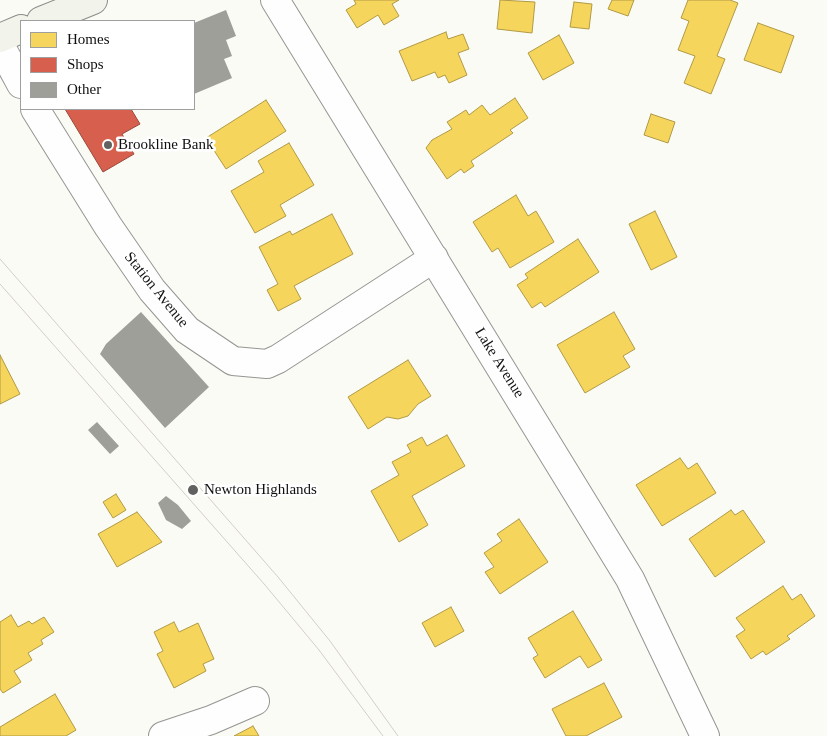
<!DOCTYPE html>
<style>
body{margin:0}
#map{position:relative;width:827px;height:736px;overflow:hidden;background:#fafbf5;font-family:Georgia,serif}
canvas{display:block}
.legend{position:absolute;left:20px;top:20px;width:175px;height:90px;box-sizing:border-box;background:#fff;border:1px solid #9f9f9f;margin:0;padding:6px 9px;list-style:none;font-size:15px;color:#0f0f0f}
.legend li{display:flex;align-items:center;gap:10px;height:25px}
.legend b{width:25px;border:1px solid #9f9f9f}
</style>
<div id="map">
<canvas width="827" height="736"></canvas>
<ul class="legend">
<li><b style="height:14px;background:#f6d55c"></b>Homes</li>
<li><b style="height:14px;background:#d6604d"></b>Shops</li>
<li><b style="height:14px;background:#9f9f9a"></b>Other</li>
</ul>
</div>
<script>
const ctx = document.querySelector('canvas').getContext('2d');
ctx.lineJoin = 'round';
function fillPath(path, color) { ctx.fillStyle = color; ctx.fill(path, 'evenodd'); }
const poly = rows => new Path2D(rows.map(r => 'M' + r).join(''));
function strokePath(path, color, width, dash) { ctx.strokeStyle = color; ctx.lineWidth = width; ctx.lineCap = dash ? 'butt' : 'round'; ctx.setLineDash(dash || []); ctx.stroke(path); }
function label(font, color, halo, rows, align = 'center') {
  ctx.font = font + ' Georgia,serif'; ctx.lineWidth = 5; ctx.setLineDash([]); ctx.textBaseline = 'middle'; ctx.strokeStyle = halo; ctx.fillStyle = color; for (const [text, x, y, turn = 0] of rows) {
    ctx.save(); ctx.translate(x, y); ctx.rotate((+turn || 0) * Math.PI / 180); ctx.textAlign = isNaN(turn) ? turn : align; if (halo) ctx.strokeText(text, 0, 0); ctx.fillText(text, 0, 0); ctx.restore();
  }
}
const homes = poly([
 [354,0,399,0,392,4,399,16,384,25,378,15,357,28,346,10,356,4,354,0],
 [500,0,535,2,532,33,497,29,500,0],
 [612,0,634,0,628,16,608,9,612,0],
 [688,0,730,0,738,3,717,56,725,59,711,94,684,83,695,56,678,50,689,21,681,18,688,0],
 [574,2,592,4,589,29,570,27,574,2],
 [758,23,794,36,781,73,744,60,758,23],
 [446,32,448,39,463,34,469,49,458,53,467,75,449,83,445,75,438,78,435,72,412,81,399,51,446,32],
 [559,35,574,63,543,80,528,53,559,35],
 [515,98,528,118,510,130,513,133,471,161,474,166,464,173,461,169,447,179,426,148,432,140,452,129,447,122,466,110,469,115,482,105,490,115,515,98],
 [266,100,286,131,226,169,206,138,266,100],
 [651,114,675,122,668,143,644,135,651,114],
 [289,143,314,185,280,205,286,216,255,233,231,191,264,172,258,161,289,143],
 [516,195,528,216,536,211,554,242,510,268,498,248,492,252,473,222,516,195],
 [655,211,677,257,651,270,629,224,655,211],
 [332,214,353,254,294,286,301,299,278,311,267,290,278,284,259,247,290,231,292,235,332,214],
 [578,239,599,272,545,307,541,302,532,308,517,285,528,278,525,274,578,239],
 [614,312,635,349,623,356,630,367,585,393,557,345,614,312],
 [0,355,20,394,0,404,0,355],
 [408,360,431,396,418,404,408,416,398,419,387,417,368,429,348,397,408,360],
 [447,435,465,466,412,496,428,525,399,542,371,491,399,475,392,462,411,452,407,445,422,437,427,446,447,435],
 [680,458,688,469,697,463,716,493,662,526,636,485,680,458],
 [116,494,126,510,113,518,103,502,116,494],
 [731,510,735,515,743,510,765,542,715,577,689,539,731,510],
 [137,512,162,542,117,567,98,534,137,512],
 [519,519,548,562,500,594,485,572,494,567,484,553,502,541,497,534,519,519],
 [783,586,792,600,801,594,815,616,787,636,790,639,766,655,763,651,751,659,736,636,745,630,736,618,783,586],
 [451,607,464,631,435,647,422,623,451,607],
 [573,611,602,660,588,668,580,656,545,678,533,658,538,655,528,638,573,611],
 [11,615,18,627,29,621,32,624,44,617,54,632,41,640,43,644,28,653,32,660,14,671,21,682,3,693,0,689,0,622,11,615],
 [174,622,179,632,198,623,214,659,203,664,206,671,174,688,157,654,163,651,154,632,174,622],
 [604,683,622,717,586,736,566,736,552,709,604,683],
 [55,694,76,730,66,736,0,736,0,727,55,694],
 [253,726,259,736,234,736,253,726]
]);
fillPath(homes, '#f6d55c');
strokePath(homes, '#b19a45', 1);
const shops = poly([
 [65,109,131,109,140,124,122,134,134,154,103,172,65,109]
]);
fillPath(shops, '#d6604d');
strokePath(shops, '#9a483a', 1);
fillPath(poly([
 [226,10,236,36,226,40,232,56,224,59,232,78,194,94,194,23],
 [141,312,209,387,165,428,100,354,106,344],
 [97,422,119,446,110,454,88,430],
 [166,496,178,505,191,521,182,529,166,520,158,503]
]), '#9f9f9a');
const minor = poly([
 [275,0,630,579,705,736],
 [0,45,21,84],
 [35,109,108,226,152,290,187,330,233,361,267,364,278,359,434,258],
 [163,736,211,720,255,701]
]);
const secondary = poly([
 [41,21,93,0],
 [0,38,21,29]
]);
strokePath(minor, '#959593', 30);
strokePath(secondary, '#8b8c89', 30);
strokePath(minor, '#fefefe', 28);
strokePath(secondary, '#f2f4ec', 28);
strokePath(poly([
 [0,259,278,577,330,641,398,736],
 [0,284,265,585,319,650,383,736]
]), '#d5cdc7', 1);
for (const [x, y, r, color] of [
 [108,145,5,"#616260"],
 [193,490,6,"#616260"]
]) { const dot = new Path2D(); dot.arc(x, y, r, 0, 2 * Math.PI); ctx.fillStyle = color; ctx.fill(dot); strokePath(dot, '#fff', 2); }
label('15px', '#0f0f0f', '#fff', [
 ["Brookline Bank",118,145],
 ["Newton Highlands",204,490]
], 'left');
label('15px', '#0f0f0f', '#fff', [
 ["Station Avenue",156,290,51],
 ["Lake Avenue",499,363,58]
]);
</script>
